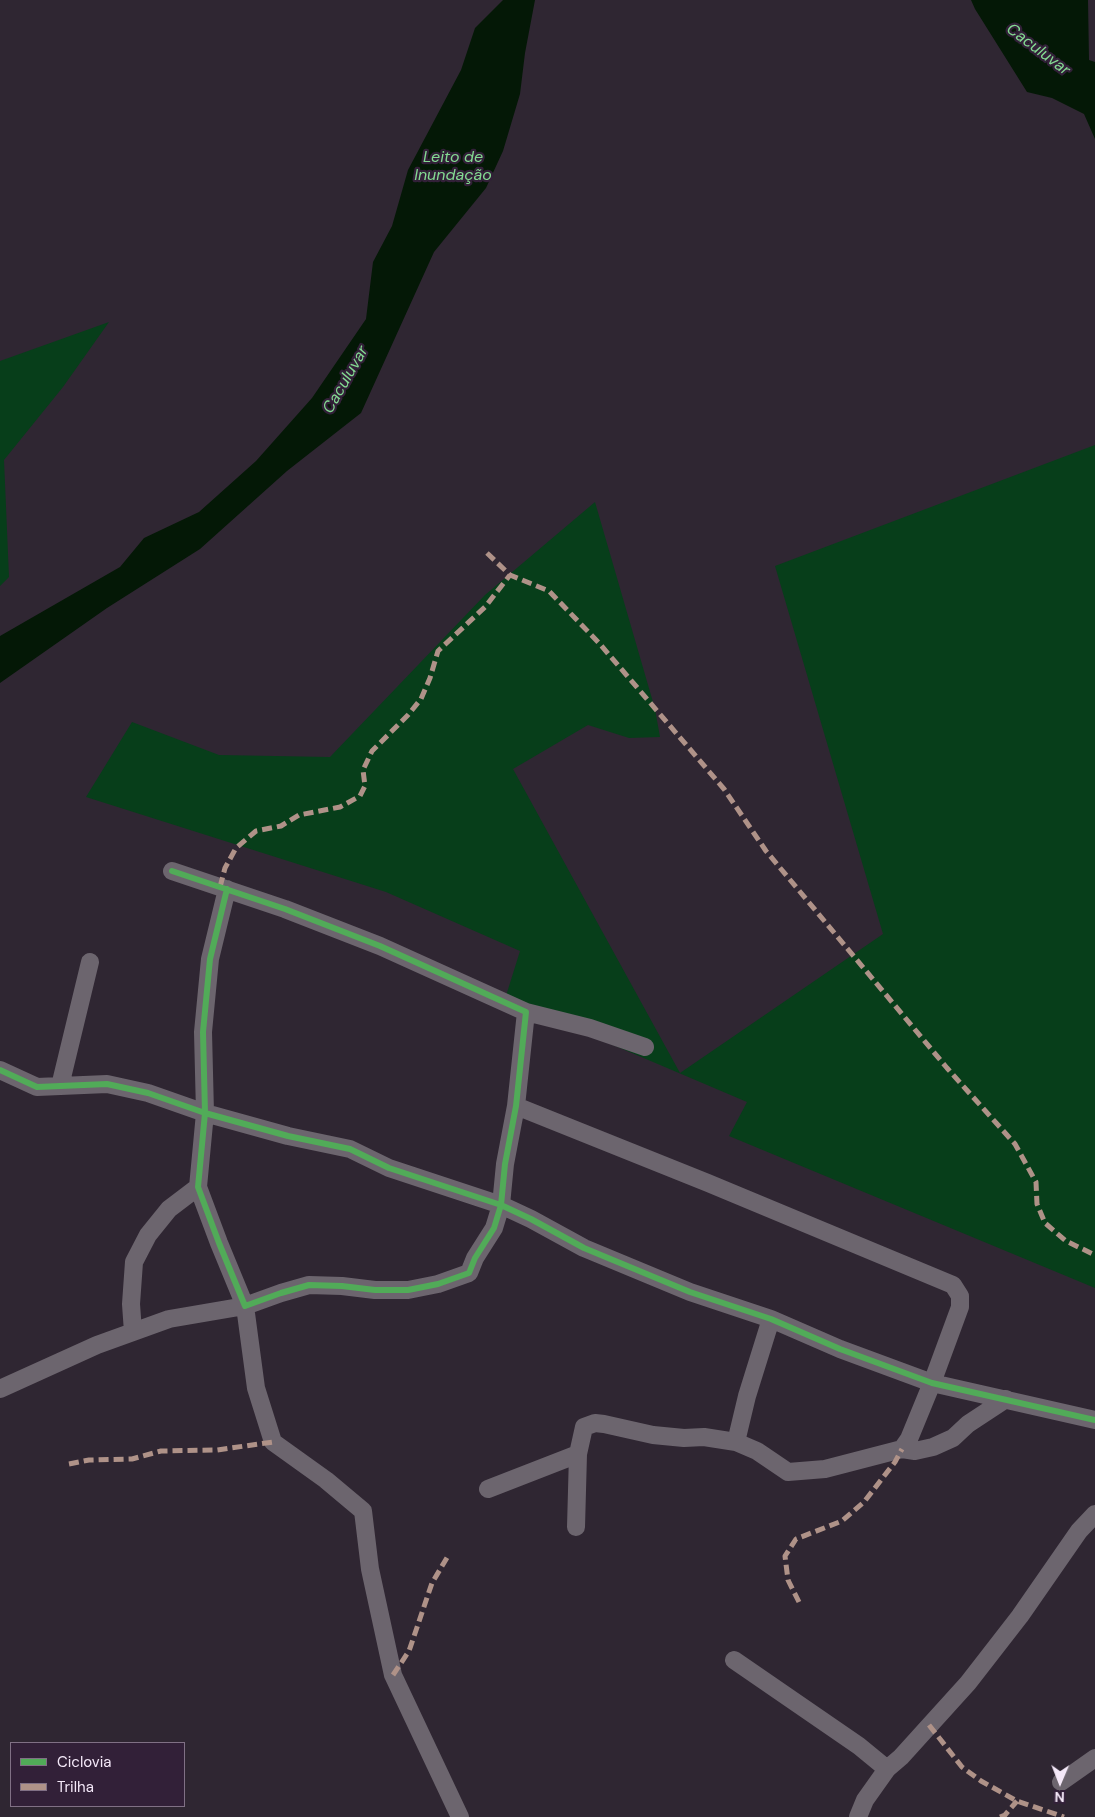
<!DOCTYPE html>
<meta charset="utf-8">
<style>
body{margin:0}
#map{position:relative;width:1095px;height:1817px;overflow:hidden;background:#2f2632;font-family:"DM Sans",sans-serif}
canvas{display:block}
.legend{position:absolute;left:10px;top:1742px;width:175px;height:65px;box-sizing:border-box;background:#322038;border:1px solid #807085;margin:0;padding:6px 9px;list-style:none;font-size:15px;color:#f4e8f8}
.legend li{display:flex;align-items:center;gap:10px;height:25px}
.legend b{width:25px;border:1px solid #807085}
.north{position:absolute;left:1035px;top:1757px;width:50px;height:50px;-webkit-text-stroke:4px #322038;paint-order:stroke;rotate:181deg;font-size:14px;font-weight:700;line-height:20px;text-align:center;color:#f4e8f8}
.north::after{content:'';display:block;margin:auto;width:18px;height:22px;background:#f4e8f8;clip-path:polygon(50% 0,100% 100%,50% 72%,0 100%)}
</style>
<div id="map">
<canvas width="1095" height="1817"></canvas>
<ul class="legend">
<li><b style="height:6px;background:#51ab58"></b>Ciclovia</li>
<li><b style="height:6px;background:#af9288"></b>Trilha</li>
</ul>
<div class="north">N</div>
</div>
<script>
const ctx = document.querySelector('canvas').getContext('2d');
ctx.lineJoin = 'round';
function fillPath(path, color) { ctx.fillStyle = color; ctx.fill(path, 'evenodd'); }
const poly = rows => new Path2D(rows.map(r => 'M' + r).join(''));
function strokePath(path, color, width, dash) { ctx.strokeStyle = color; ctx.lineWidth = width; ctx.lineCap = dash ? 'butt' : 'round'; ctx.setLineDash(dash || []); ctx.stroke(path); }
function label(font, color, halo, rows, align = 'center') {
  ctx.font = font + ' "DM Sans",sans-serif'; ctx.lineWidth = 4.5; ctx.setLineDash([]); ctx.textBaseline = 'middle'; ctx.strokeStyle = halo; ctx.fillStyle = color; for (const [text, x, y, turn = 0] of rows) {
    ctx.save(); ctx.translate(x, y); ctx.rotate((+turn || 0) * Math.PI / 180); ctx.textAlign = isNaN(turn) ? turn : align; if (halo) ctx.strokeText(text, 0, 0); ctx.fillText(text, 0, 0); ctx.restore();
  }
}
fillPath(poly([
 [109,322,63,387,4,460,9,577,0,586,0,361],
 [1095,445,1095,1288,729,1136,747,1102,505,999,520,951,386,892,86,797,132,722,219,755,330,757,485,595,595,502,655,709,660,737,629,738,588,725,513,769,680,1073,883,934,775,566]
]), '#073e1a');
fillPath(poly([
 [503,0,535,0,525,53,520,94,503,151,486,188,434,252,361,413,287,471,200,549,107,608,0,683,0,636,120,567,144,538,199,512,256,461,312,398,366,319,373,262,392,226,408,170,461,70,475,28],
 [971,0,1088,0,1089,60,1095,62,1095,139,1084,114,1052,98,1027,92,975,9]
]), '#041806');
strokePath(poly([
 [172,871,285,909,380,946,526,1012,516,1106,505,1164,501,1205,531,1219,584,1248,690,1292,771,1319,840,1349,932,1383,1095,1420],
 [526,1012,590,1028,645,1047],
 [0,1070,37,1087,107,1084,148,1093,205,1113,288,1136,350,1149,389,1168,501,1205,494,1228,475,1258,469,1273,438,1284,408,1290,375,1290,342,1286,309,1285,281,1293,245,1306,219,1243,198,1187,205,1113,203,1032,210,959,227,889],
 [60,1086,90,962],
 [516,1106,708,1183,953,1285,960,1296,960,1307,932,1383,909,1439,902,1449,825,1469,788,1472,757,1451,736,1442,704,1437,684,1438,653,1435,604,1424,595,1423,584,1427,578,1454,576,1527],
 [133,1332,131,1304,134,1262,148,1235,169,1209,198,1187],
 [0,1389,97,1345,169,1319,245,1306,256,1388,273,1442,326,1480,363,1511,370,1569,393,1675,460,1817],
 [736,1442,747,1396,771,1319],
 [902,1449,915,1451,933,1447,953,1438,968,1424,1006,1399],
 [488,1489,578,1454],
 [734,1660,859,1746,887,1769,901,1757,968,1683,1020,1616,1079,1531,1095,1514],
 [1061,1782,1095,1758],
 [858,1817,865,1800,887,1769]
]), '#6c656e', 18);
strokePath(poly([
 [487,553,510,575,549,591,599,643,724,789,766,851,947,1068,1015,1144,1036,1182,1037,1204,1045,1223,1066,1241,1095,1255],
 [220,887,225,868,236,848,256,831,281,826,299,815,340,807,360,796,365,786,363,770,372,751,408,715,421,699,430,678,438,651,485,607,510,575],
 [69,1464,89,1460,132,1459,161,1451,217,1450,273,1442],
 [799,1602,788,1580,785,1556,796,1539,842,1521,864,1502,895,1462,902,1449],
 [393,1675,409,1651,432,1583,448,1556],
 [929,1725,962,1767,981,1781,1017,1801,1064,1817],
 [1000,1817,1005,1815,1017,1801]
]), '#af9288', 5, [10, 5]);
strokePath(poly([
 [172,871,285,909,380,946,526,1012,516,1106,505,1164,501,1205,531,1219,584,1248,690,1292,771,1319,840,1349,932,1383,1095,1420],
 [0,1070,37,1087,107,1084,148,1093,205,1113,288,1136,350,1149,389,1168,501,1205,494,1228,475,1258,469,1273,438,1284,408,1290,375,1290,342,1286,309,1285,281,1293,245,1306,219,1243,198,1187,205,1113,203,1032,210,959,227,889]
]), '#51ab58', 6);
label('italic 16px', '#84da92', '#322038', [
 ["Caculuvar",1038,50,37],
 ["Leito de",453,158],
 ["Inundação",453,176],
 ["Caculuvar",346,380,-60]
]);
</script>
